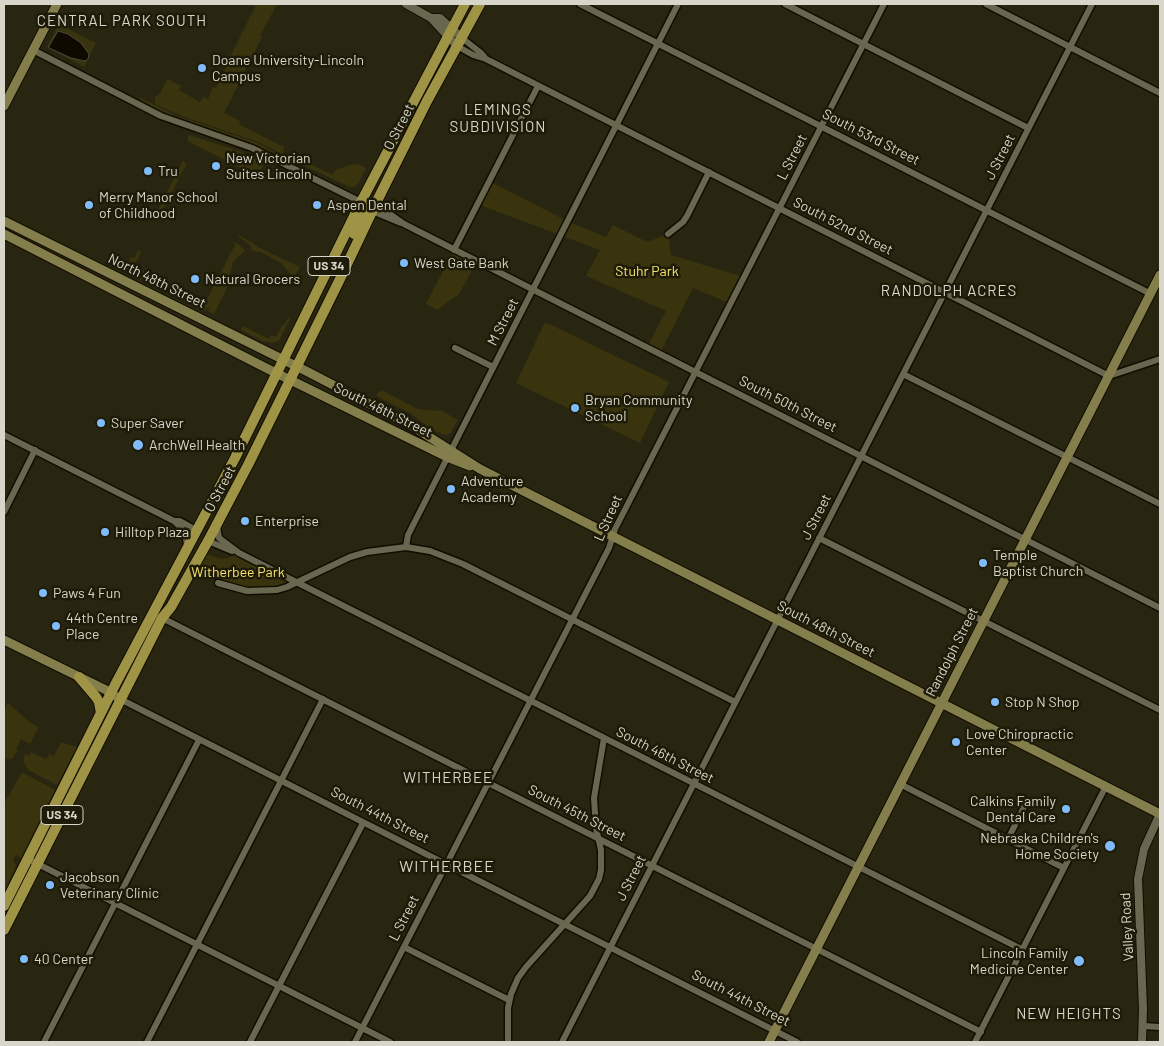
<!DOCTYPE html>
<style>
body{margin:0}
#map{position:relative;width:1164px;height:1046px;overflow:hidden;background:#282511;font-family:Barlow,sans-serif}
canvas{display:block}
.frame{position:absolute;inset:0;border:5px solid #d8d6ca;pointer-events:none}
</style>
<div id="map">
<canvas width="1164" height="1046"></canvas>
<div class="frame"></div>
</div>
<script>
const ctx = document.querySelector('canvas').getContext('2d');
ctx.lineJoin = 'round';
function fillPath(path, color) { ctx.fillStyle = color; ctx.fill(path, 'evenodd'); }
const poly = rows => new Path2D(rows.map(r => 'M' + r).join(''));
function strokePath(path, color, width, dash) { ctx.strokeStyle = color; ctx.lineWidth = width; ctx.lineCap = dash ? 'butt' : 'round'; ctx.setLineDash(dash || []); ctx.stroke(path); }
function label(font, color, halo, rows, align = 'center') {
  ctx.font = font + ' Barlow,sans-serif'; ctx.lineWidth = 5; ctx.setLineDash([]); ctx.textBaseline = 'middle'; ctx.strokeStyle = halo; ctx.fillStyle = color; for (const [text, x, y, turn = 0] of rows) {
    ctx.save(); ctx.translate(x, y); ctx.rotate((+turn || 0) * Math.PI / 180); ctx.textAlign = isNaN(turn) ? turn : align; if (halo) ctx.strokeText(text, 0, 0); ctx.fillText(text, 0, 0); ctx.restore();
  }
}
fillPath(poly([
 [250,4,277,4,260,36,262,37,224,113,240,121,239,124,281,146,283,145,284,155,258,142,182,116,155,104,155,97,160,94,167,79,181,86,179,90,200,102,203,97,208,99,213,87,216,88,229,62,228,61,255,7],
 [59,24,96,43,84,67,47,47],
 [139,97,175,115,258,143,283,157,255,145,166,114,142,101],
 [189,135,239,151,265,161,265,162,261,170,256,169,250,180,246,178,248,174,247,171,193,144,187,140],
 [301,152,300,157,303,160,332,175,336,170,349,165,358,164,366,168,358,184,354,187,350,187,296,162,299,153],
 [183,160,186,165,158,219,154,218],
 [489,181,567,221,606,237,613,225,647,242,668,234,671,255,744,277,731,304,693,288,660,353,647,347,666,311,586,276,600,250,477,204],
 [239,235,262,249,300,267,295,275,292,276,281,263,261,252,252,251,250,245,239,237],
 [234,242,240,245,245,251,233,262,226,290,214,314,208,311,209,306,205,311,169,294,170,291,177,294,184,292,205,303,235,245,233,243],
 [138,250,141,252,134,266,156,277,159,274,159,280,154,286,125,271,131,257,134,258],
 [454,250,477,261,459,294,437,310,426,304],
 [288,318,290,319,279,341,271,343,262,341,241,330,243,326,269,339,271,335,276,337,282,325,284,325],
 [545,322,669,382,640,443,516,383],
 [381,390,418,409,442,411,458,420,450,434,445,435,437,432,431,429,410,413,378,397,376,395],
 [239,553,296,582,287,587,256,591,218,583,221,577,202,567,196,579,192,577,205,554,222,559,227,558],
 [8,703,32,724,39,727,30,744,21,739,16,749,18,750,12,759,4,758,4,712],
 [61,742,77,747,57,785,28,770,24,762,24,756,26,754,29,756,31,752,46,759,49,754,54,756],
 [22,772,55,790,21,858,16,855,13,862,16,864,15,869,4,892,4,804]
]), '#3a340e');
const water = poly([
 [58,31,68,34,81,43,89,54,88,59,85,61,71,58,49,48,49,46,58,31]
]);
fillPath(water, '#0e0a00');
strokePath(water, '#4b473d', 1);
const minor = poly([
 [580,4,1151,294],
 [785,4,1028,128],
 [986,4,1160,93],
 [462,38,481,53,486,59],
 [457,46,473,55,486,59,1109,376,1160,359],
 [33,50,161,116,252,148,361,202],
 [377,201,381,208,404,224,1160,608],
 [372,211,401,223],
 [668,234,683,222,687,216,709,172],
 [454,250,538,86],
 [455,348,493,367],
 [903,374,1160,504],
 [4,435,174,521,180,521,196,530],
 [4,512,35,450],
 [174,521,185,532,187,545],
 [217,526,219,538,239,553,1023,950],
 [819,538,1160,710],
 [208,541,232,551],
 [406,547,408,535,678,4],
 [218,583,247,591,277,590,287,587,350,557,367,552,406,547,430,551,463,564,735,702],
 [162,618,981,1032],
 [120,699,797,1042],
 [900,784,1064,868],
 [1008,839,1027,801],
 [28,859,390,1042],
 [404,947,509,1000],
 [1143,1026,1160,1027],
 [44,1042,199,740],
 [147,1042,323,699],
 [250,1042,363,823],
 [355,1042,609,548,615,529,884,4],
 [508,1042,508,1008,511,994,518,978,526,967,590,896,599,879,601,870,601,850,596,828,594,798,604,738],
 [562,1042,1092,4],
 [975,1042,1106,786]
]);
const tertiary = poly([
 [406,4,431,18,457,46],
 [431,18,440,18,462,38],
 [1142,1042,1143,1009,1138,879,1144,849,1160,814]
]);
const secondary = poly([
 [4,106,57,4],
 [4,221,308,372,412,426,480,469,1160,814],
 [4,234,266,368,447,457,470,466],
 [4,640,106,690,120,699],
 [769,1042,1160,275]
]);
const primary = poly([
 [354,234,363,214,363,206,361,203],
 [79,677,96,697,99,702,101,713],
 [4,906,116,683,235,458,361,202,465,4],
 [4,930,162,618,171,607,208,541,248,465,340,279,377,201,427,101,480,4]
]);
strokePath(minor, '#110e00', 9);
strokePath(tertiary, '#110e00', 10);
strokePath(secondary, '#110e00', 11);
strokePath(primary, '#110e00', 12);
strokePath(minor, '#6a6751', 6);
strokePath(tertiary, '#6a6751', 8);
strokePath(secondary, '#847d4c', 9);
strokePath(primary, '#9f9346', 10);
for (const [x, y, r, color] of [
 [202,68,5,"#81bcfa"],
 [216,166,5,"#81bcfa"],
 [148,171,5,"#81bcfa"],
 [89,205,5,"#81bcfa"],
 [317,205,5,"#81bcfa"],
 [404,263,5,"#81bcfa"],
 [195,279,5,"#81bcfa"],
 [575,408,5,"#81bcfa"],
 [101,423,5,"#81bcfa"],
 [138,445,6,"#81bcfa"],
 [451,489,5,"#81bcfa"],
 [245,521,5,"#81bcfa"],
 [105,532,5,"#81bcfa"],
 [983,563,5,"#81bcfa"],
 [43,593,5,"#81bcfa"],
 [56,626,5,"#81bcfa"],
 [995,702,5,"#81bcfa"],
 [956,742,5,"#81bcfa"],
 [1066,809,5,"#81bcfa"],
 [1110,846,6,"#81bcfa"],
 [50,885,5,"#81bcfa"],
 [24,959,5,"#81bcfa"],
 [1079,961,6,"#81bcfa"]
]) { const dot = new Path2D(); dot.arc(x, y, r, 0, 2 * Math.PI); ctx.fillStyle = color; ctx.fill(dot); strokePath(dot, '#1e1b08', 2); }
for (const [x, y, w] of [
 [329,266,42],
 [62,815,42]
]) { const box = new Path2D(); box.roundRect(x - w / 2, y - 9.5, w, 19, 4); ctx.fillStyle = '#1e1b08'; ctx.fill(box); strokePath(box, '#d8d6ca', 1); }
label('bold 12px', '#d8d6ca', null, [
 ["US 34",329,266],
 ["US 34",62,815]
]);
label('14px', '#d8d6ca', '#1e1b08', [
 ["Doane University-Lincoln",212,60],
 ["Campus",212,76],
 ["New Victorian",226,158],
 ["Suites Lincoln",226,174],
 ["Tru",158,171],
 ["Merry Manor School",99,197],
 ["of Childhood",99,213],
 ["Aspen Dental",327,205],
 ["West Gate Bank",414,263],
 ["Natural Grocers",205,279],
 ["Bryan Community",585,400],
 ["School",585,416],
 ["Super Saver",111,423],
 ["ArchWell Health",149,445],
 ["Adventure",461,481],
 ["Academy",461,497],
 ["Enterprise",255,521],
 ["Hilltop Plaza",115,532],
 ["Temple",993,555],
 ["Baptist Church",993,571],
 ["Paws 4 Fun",53,593],
 ["44th Centre",66,618],
 ["Place",66,634],
 ["Stop N Shop",1005,702],
 ["Love Chiropractic",966,734],
 ["Center",966,750],
 ["Calkins Family",1056,801,"right"],
 ["Dental Care",1056,817,"right"],
 ["Nebraska Children's",1099,838,"right"],
 ["Home Society",1099,854,"right"],
 ["Jacobson",60,877],
 ["Veterinary Clinic",60,893],
 ["Lincoln Family",1068,953,"right"],
 ["Medicine Center",1068,969,"right"],
 ["40 Center",34,959]
], 'left');
label('14px', '#d8d6ca', '#1e1b08', [
 ["O Street",399,127,-63],
 ["South 53rd Street",871,137,27],
 ["L Street",792,157,-63],
 ["J Street",1000,157,-63],
 ["South 52nd Street",843,226,27],
 ["North 48th Street",157,281,26],
 ["M Street",503,322,-63],
 ["South 50th Street",788,404,27],
 ["South 48th Street",383,410,26],
 ["O Street",220,489,-62],
 ["J Street",816,517,-63],
 ["L Street",608,518,-66],
 ["South 48th Street",826,629,27],
 ["Randolph Street",952,652,-63],
 ["South 46th Street",665,755,27],
 ["South 45th Street",577,813,27],
 ["South 44th Street",380,815,27],
 ["J Street",631,878,-63],
 ["L Street",404,918,-63],
 ["Valley Road",1127,927,-93],
 ["South 44th Street",741,998,27]
]);
label('14px', '#f7e56f', '#1e1b08', [
 ["Stuhr Park",647,271],
 ["Witherbee Park",238,572]
]);
ctx.letterSpacing = '1px';
label('15px', '#d8d6ca', '#1e1b08', [
 ["CENTRAL PARK SOUTH",122,21],
 ["LEMINGS",498,110],
 ["SUBDIVISION",498,127],
 ["RANDOLPH ACRES",949,291],
 ["WITHERBEE",448,778],
 ["NEW HEIGHTS",1069,1014]
]);
ctx.letterSpacing = '0px';
ctx.letterSpacing = '1px';
label('16px', '#d8d6ca', '#1e1b08', [
 ["WITHERBEE",447,867]
]);
ctx.letterSpacing = '0px';
</script>
